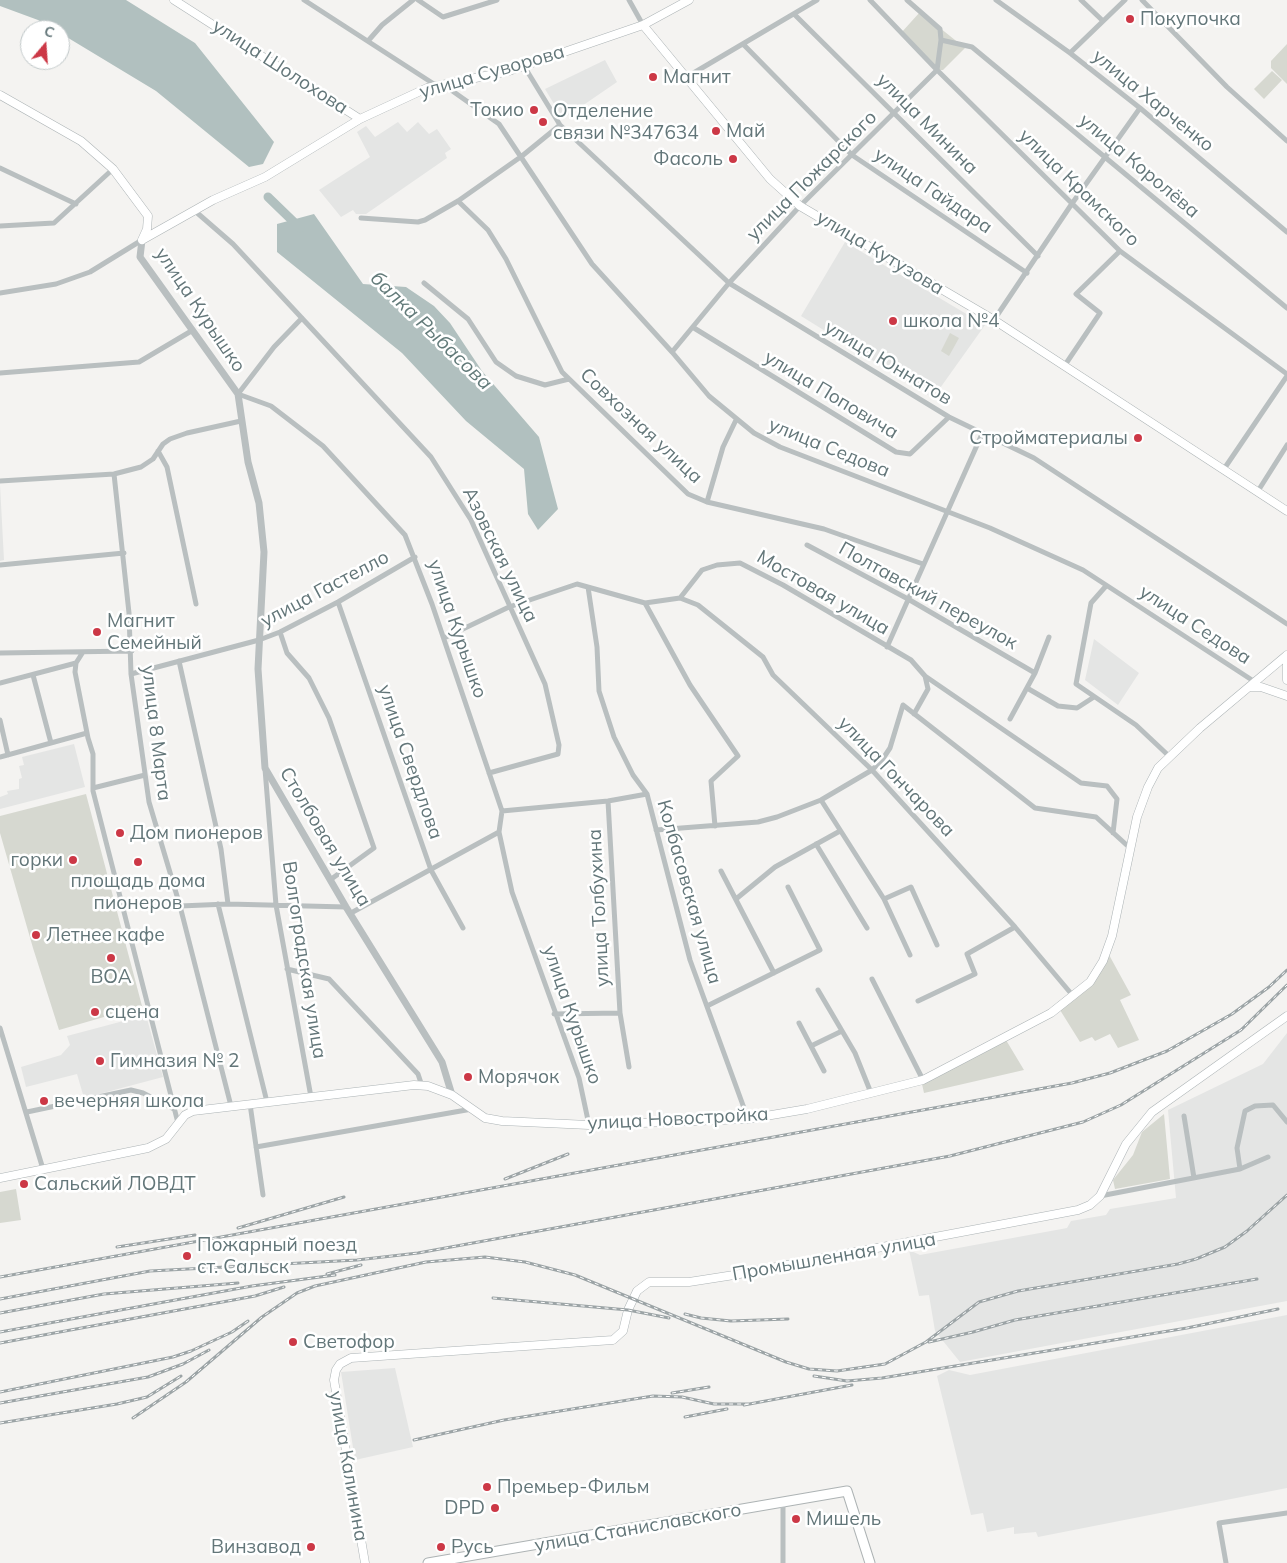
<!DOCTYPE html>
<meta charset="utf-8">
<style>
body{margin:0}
#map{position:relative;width:1287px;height:1563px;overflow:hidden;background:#f4f3f1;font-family:Mulish,sans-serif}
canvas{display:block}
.north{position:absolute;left:20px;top:20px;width:50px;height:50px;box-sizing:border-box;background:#fff;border:1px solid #c1c8c9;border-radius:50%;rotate:18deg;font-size:14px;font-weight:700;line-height:20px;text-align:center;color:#637679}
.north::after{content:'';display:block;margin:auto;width:18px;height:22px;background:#cc3846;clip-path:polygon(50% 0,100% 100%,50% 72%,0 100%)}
</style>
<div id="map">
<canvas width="1287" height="1563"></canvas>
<div class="north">С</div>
</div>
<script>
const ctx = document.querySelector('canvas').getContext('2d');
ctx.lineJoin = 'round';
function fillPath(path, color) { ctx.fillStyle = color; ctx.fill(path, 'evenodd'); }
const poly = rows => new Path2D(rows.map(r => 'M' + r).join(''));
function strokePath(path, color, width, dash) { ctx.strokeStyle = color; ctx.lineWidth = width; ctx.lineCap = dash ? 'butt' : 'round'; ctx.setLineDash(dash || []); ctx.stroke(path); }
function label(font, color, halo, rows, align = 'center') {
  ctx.font = font + ' Mulish,sans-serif'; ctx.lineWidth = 5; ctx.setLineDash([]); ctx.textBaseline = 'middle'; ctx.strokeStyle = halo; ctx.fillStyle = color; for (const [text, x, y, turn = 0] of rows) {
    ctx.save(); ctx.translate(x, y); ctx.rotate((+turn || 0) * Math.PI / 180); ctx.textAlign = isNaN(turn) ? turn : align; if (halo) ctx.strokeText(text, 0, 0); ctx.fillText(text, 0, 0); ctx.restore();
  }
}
fillPath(poly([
 [605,60,617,82,563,119,545,89],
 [398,122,407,132,418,122,429,134,437,129,451,149,445,153,447,158,366,214,356,214,353,210,341,217,319,190,370,157,357,132,366,126,375,137],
 [845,242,985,325,933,398,801,316],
 [0,485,4,560,0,561],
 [1094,639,1139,673,1118,705,1085,680],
 [74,744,85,787,0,809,0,797,8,794,7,791,19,789,19,779,22,778,19,766,24,765,22,757],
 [146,1015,163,1077,84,1098,77,1074,26,1087,21,1067,61,1055,70,1045,67,1036],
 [1287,1033,1287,1301,960,1362,935,1331,929,1295,919,1296,909,1250,920,1255,1067,1228,1071,1221,1106,1215,1110,1209,1176,1198,1168,1110,1263,1064],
 [1287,1315,1287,1488,1038,1537,1036,1532,1014,1534,1014,1527,987,1532,983,1513,971,1515,937,1376,949,1370,970,1375],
 [395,1368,413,1447,355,1460,341,1372]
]), '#e4e5e4');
fillPath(poly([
 [920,12,965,48,943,70,937,70,901,33],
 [1287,44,1287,84,1271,68,1271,61],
 [1272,71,1282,80,1264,99,1254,89],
 [950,333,959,338,949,356,941,351],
 [86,794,142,1006,59,1030,33,948,0,833,0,816],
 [1108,953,1131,995,1120,1000,1139,1040,1118,1048,1110,1034,1095,1041,1092,1037,1080,1042,1060,1010,1091,983],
 [1006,1040,1024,1070,924,1093,922,1084],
 [1164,1114,1170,1179,1115,1189,1113,1180,1133,1155,1142,1132],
 [16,1189,21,1220,0,1223,0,1192]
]), '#d6d8d0');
fillPath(poly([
 [0,0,126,0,195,43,274,142,263,164,249,167,156,91,60,33,60,30,55,30,38,20,0,6],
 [314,214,363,284,406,287,434,306,450,323,482,371,539,437,558,509,538,530,528,514,524,469,466,421,402,353,277,252,277,224]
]), '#b1c0bf');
strokePath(poly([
 [268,197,300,228]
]), '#b1c0bf', 9);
const secondary = poly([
 [174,0,360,119],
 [643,25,770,179,800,206,994,320,1287,511],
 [0,95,81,141,113,169,148,216,147,229,142,240],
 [142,240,213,200,265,177,360,119,427,88,509,71,643,25,689,0],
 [1287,655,1287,680],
 [1250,687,1261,687,1287,696],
 [0,1178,148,1148,166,1139,185,1115,193,1111,414,1085,428,1086,452,1095,485,1118,502,1121,589,1125,748,1119,807,1109,923,1080,1051,1013,1090,982,1103,961,1112,936,1137,817,1148,787,1158,768,1200,728,1287,655],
 [365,1563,334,1380,336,1370,340,1364,351,1358,613,1340,623,1331,628,1310,637,1291,649,1282,689,1282,734,1275,1078,1210,1090,1205,1100,1196,1126,1144,1152,1112,1287,1016]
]);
const primary = poly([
 [428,1563,847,1491,870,1563]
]);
strokePath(secondary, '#acb3b5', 9);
strokePath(primary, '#adb3b4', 11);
strokePath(poly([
 [304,0,437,86],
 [418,0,443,17,497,0],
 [629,0,643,25],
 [870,0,937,70,1120,251,1287,374],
 [907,0,940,29,941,40],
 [996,0,1070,53,1140,108,1287,232],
 [1081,0,1103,21],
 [1142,0,1227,87,1287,141],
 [794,14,1038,256],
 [368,41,382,25,413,0],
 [743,44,852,155,1027,273],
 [1070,53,1125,0],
 [524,66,560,125,729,283,949,417,1034,458,1287,624],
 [685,78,817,0],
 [444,85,499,124,592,264,672,352,709,396,754,433,780,447,990,528,1083,570,1255,682],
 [0,168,76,204],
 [458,201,488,230,506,259,562,372,688,494,707,502,824,529,923,564],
 [195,211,233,244,431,457,471,520,545,684,559,745,558,754,489,773],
 [361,218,418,222,425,220,458,201,522,156,560,125],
 [0,226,54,223,113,169],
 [424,283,468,319,496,362,516,376,545,385,569,379],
 [0,293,56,284,90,272,142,240],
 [302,318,274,347,238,394,271,406,323,446,405,535,432,604,502,811,499,832,512,892,579,1078,589,1125],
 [994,320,1071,205,1140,108],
 [694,328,896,452,910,454,949,417],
 [672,352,729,283,800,206,937,70,941,40,972,47,1287,308],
 [1065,365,1100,313,1076,294,1120,251],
 [0,373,139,362,193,330],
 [158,451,167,467,196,604],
 [1224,469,1287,376],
 [114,474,129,613,131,674,149,802,180,906,231,1106],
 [0,481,114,474,141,467,153,459,163,444,170,439,187,433,241,421],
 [1258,491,1287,445],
 [707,502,723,447,736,420],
 [807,545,908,599,1035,673],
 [0,565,124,553],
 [1106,586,1091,603,1076,684,1136,725,1170,757],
 [588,587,597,647,599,691,614,737,633,775,647,794,690,960,748,1119],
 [680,598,702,570,717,565,740,563,783,585,911,660,925,676,928,689,914,714],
 [338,602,431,870,463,928],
 [645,603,690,685,738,756,711,781,715,826],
 [280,632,287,653,309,678,329,718,374,848,330,880],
 [444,638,509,607,577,584,645,603,680,598,698,605,763,657,773,675,872,770,1015,927,1074,997],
 [887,647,982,434],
 [83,652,76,663,75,672,88,738,93,754,93,791,178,1123],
 [0,653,132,651],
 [179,661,221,849,228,904],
 [131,674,259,640,280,632,338,602,415,557],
 [33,675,51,743],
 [925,676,1081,783,1107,786,1117,799,1113,833],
 [0,683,76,663],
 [1027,688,1058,706,1077,708,1094,697],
 [1010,719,1035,673,1049,637],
 [0,720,8,755],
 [0,757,87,733],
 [265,769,276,905,311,1097],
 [93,788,145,775],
 [821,800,884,899,910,955],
 [608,801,620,1013,629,1067],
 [502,811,608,801,647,794],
 [656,830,758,822,777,817,821,800,872,770,882,760,890,748,903,705,1035,808,1096,817,1131,849],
 [816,844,867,928],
 [721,871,774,973],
 [736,899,775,867,840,831],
 [884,899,911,887,937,945],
 [218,904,267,1102],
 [180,906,228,904,346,907],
 [351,913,499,832],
 [287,969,329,979,418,1074,422,1086],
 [872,979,923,1080],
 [818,990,855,1053,871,1093],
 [918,1001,975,974,967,954,1015,927],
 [707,1006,820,950,788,887],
 [554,1014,620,1013],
 [799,1023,824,1071],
 [0,1028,43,1169],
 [811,1046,842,1031],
 [250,1104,263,1195],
 [27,1112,131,1090,143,1093,174,1109],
 [1184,1116,1194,1178],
 [256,1147,472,1109],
 [1268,1157,1240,1169,1237,1148,1245,1111,1255,1106,1273,1105,1287,1122],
 [1100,1196,1240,1169],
 [783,1563,783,1503],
 [1226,1563,1219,1523,1287,1513]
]), '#b9bfc0', 5);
strokePath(poly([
 [142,240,140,257,238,394,248,462,259,503,264,552,258,669,265,768,346,907,442,1062,452,1095]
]), '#b9bfc0', 7);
strokePath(secondary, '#fff', 8);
strokePath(primary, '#fff', 9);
const rail = poly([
 [505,1179,568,1154],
 [238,1228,344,1197],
 [117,1247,195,1235],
 [327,1274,361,1265],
 [0,1277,1072,1083,1110,1073,1167,1051,1232,1014,1269,987,1287,970],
 [493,1298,628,1310,669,1318],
 [0,1299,150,1271,357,1260,418,1253,950,1156,1083,1122,1121,1105,1241,1030,1287,985],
 [0,1313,104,1294,238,1283],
 [685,1314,701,1318,731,1321,788,1319],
 [0,1332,252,1286,335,1275],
 [929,1342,973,1332,1015,1320,1257,1279],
 [0,1343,255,1296,284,1287],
 [814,1376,847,1381,882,1378,1187,1328,1278,1309],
 [0,1392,173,1357,191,1351,232,1332,248,1321],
 [672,1393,709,1387],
 [0,1403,148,1377,183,1364,209,1350],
 [744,1405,852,1385],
 [685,1417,727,1409],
 [133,1418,186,1382,262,1317,297,1293,315,1286,426,1262,485,1257,525,1262,575,1275,786,1362,809,1369,837,1371,885,1364,926,1342,979,1302,1018,1291,1178,1264,1196,1259,1225,1247,1247,1231,1287,1195],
 [0,1423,117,1404,147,1397,181,1376],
 [414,1440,504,1420,653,1396,682,1397,714,1404,750,1404]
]);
strokePath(rail, '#9ca4a6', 3);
strokePath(rail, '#fff', 1, [4]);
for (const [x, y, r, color] of [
 [1130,19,5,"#cc3846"],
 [653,77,5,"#cc3846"],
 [534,110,5,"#cc3846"],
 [543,122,5,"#cc3846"],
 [716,131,5,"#cc3846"],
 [733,159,5,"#cc3846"],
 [893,321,5,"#cc3846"],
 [1138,438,5,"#cc3846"],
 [97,632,5,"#cc3846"],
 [120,833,5,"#cc3846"],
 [73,860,5,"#cc3846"],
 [138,862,5,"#cc3846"],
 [36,935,5,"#cc3846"],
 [111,958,5,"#cc3846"],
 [95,1012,5,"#cc3846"],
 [100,1061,5,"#cc3846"],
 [468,1077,5,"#cc3846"],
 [44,1101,5,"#cc3846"],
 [24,1184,5,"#cc3846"],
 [187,1256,5,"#cc3846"],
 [293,1342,5,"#cc3846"],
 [487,1487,5,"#cc3846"],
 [495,1508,5,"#cc3846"],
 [796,1519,5,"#cc3846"],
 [311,1547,5,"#cc3846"],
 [441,1547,5,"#cc3846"]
]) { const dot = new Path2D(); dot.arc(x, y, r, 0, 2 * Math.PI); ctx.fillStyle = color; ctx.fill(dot); strokePath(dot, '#fff', 2); }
label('19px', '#637679', '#fff', [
 ["Покупочка",1140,19],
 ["Магнит",663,77],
 ["Токио",524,110,"right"],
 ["Отделение",553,111],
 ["связи №347634",553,133],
 ["Май",726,131],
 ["Фасоль",723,159,"right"],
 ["школа №4",903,321],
 ["Стройматериалы",1128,438,"right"],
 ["Магнит",107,621],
 ["Семейный",107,643],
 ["Дом пионеров",130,833],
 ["горки",63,860,"right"],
 ["площадь дома",138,881,"center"],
 ["пионеров",138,903,"center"],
 ["Летнее кафе",46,935],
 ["ВОА",111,977,"center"],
 ["сцена",105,1012],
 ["Гимназия № 2",110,1061],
 ["Морячок",478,1077],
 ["вечерняя школа",54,1101],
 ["Сальский ЛОВДТ",34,1184],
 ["Пожарный поезд",197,1245],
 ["ст. Сальск",197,1267],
 ["Светофор",303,1342],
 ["Премьер-Фильм",497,1487],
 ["DPD",485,1508,"right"],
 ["Мишель",806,1519],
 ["Винзавод",301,1547,"right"],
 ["Русь",451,1547]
], 'left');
label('19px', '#637679', '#fff', [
 ["улица Шолохова",280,67,33],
 ["улица Суворова",492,72,-16],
 ["улица Харченко",1153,101,39],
 ["улица Минина",927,124,45],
 ["улица Королёва",1139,166,40],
 ["улица Пожарского",812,176,-45],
 ["улица Крамского",1079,188,44],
 ["улица Гайдара",933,191,34],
 ["улица Кутузова",880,253,31],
 ["улица Курышко",200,310,56],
 ["улица Юннатов",888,363,31],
 ["улица Поповича",831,395,31],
 ["Совхозная улица",641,426,43],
 ["улица Седова",829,448,22],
 ["Азовская улица",500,555,64],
 ["улица Гастелло",325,589,-28],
 ["Мостовая улица",823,593,30],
 ["Полтавский переулок",928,596,29],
 ["улица Седова",1195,625,33],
 ["улица Курышко",457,629,71],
 ["улица 8 Марта",156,733,83],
 ["улица Свердлова",410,762,71],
 ["улица Гончарова",896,777,46],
 ["Столбовая улица",325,837,59],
 ["Колбасовская улица",689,892,74],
 ["улица Толбухина",599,908,-93],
 ["Волгоградская улица",304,960,81],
 ["улица Курышко",572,1015,71],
 ["улица Новостройка",678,1119,-3],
 ["Промышленная улица",834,1257,-10],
 ["улица Калинина",348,1466,80],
 ["улица Станиславского",638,1528,-10]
]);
label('italic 20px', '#637b7a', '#fff', [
 ["балка Рыбасова",431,331,44]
]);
</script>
